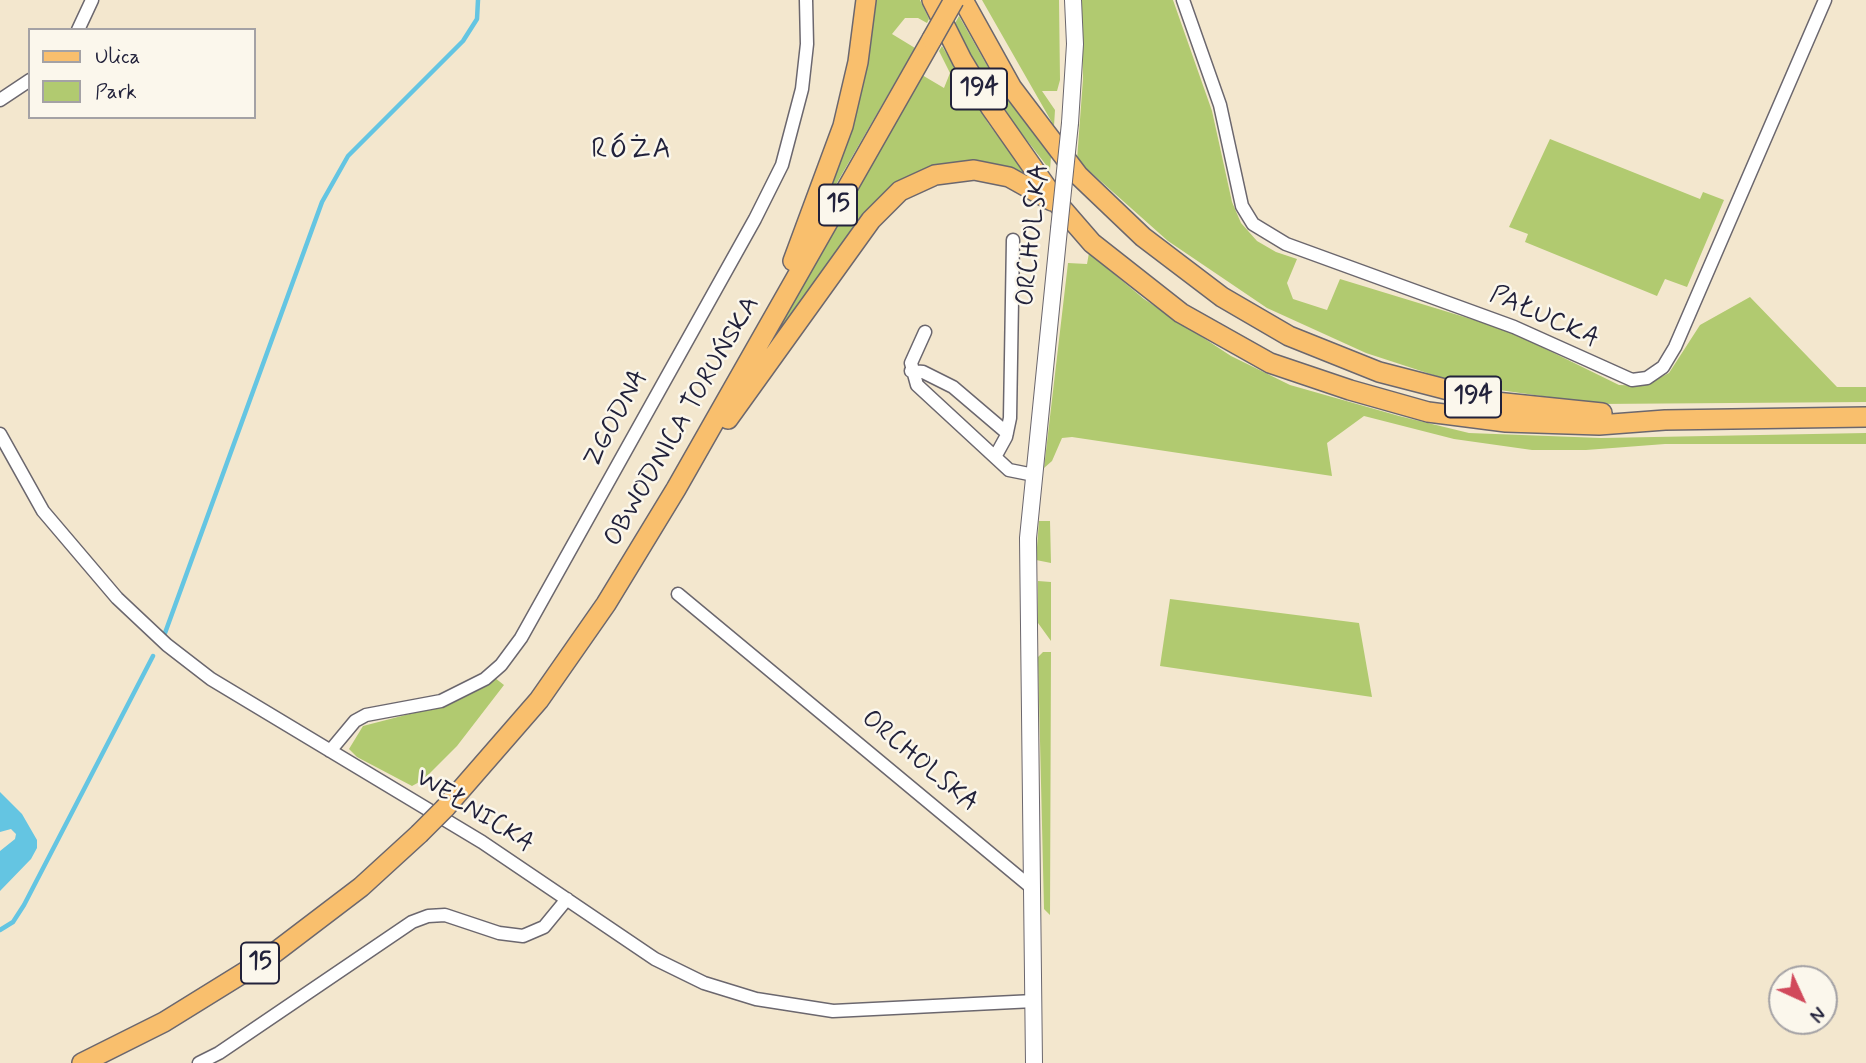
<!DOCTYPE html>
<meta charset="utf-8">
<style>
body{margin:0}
#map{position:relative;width:1866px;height:1063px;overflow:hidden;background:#f3e7ce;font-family:Mynerve,sans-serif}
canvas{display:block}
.legend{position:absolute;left:28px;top:28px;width:228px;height:91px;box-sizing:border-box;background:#fbf7ec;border:2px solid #a4a2a5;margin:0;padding:9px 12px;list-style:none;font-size:21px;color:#22223b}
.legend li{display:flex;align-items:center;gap:14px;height:35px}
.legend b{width:35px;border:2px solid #a4a2a5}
.north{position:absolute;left:1768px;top:965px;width:70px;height:70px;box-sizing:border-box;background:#fbf7ec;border:2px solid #a4a2a5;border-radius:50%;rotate:135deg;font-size:19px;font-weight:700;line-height:28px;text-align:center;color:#22223b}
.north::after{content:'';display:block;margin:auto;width:24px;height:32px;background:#d1495b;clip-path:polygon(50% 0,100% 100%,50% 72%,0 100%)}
</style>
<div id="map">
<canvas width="1866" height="1063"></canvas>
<ul class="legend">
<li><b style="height:9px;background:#f9bf6d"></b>Ulica</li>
<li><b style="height:19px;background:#b1ca70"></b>Park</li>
</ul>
<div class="north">N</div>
</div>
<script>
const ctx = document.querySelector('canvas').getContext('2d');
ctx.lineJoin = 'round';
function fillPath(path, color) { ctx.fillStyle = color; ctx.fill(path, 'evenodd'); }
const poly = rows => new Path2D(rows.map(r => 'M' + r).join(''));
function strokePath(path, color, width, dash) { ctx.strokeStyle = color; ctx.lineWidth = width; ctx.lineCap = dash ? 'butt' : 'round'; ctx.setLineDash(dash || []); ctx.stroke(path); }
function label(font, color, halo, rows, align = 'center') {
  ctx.font = font + ' Mynerve,sans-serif'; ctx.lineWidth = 5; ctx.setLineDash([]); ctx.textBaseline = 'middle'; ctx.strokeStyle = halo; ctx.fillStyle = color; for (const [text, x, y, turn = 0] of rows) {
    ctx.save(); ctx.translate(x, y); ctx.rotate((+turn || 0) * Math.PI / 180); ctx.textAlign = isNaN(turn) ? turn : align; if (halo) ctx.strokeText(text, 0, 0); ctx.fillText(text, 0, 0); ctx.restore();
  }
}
fillPath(poly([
 [874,0,920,0,929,19,927,23,918,18,905,18,892,34,915,48,827,200],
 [982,0,1059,0,1060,80,1057,91,1042,91,1055,110,1054,126],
 [1081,0,1173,0,1212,111,1232,202,1241,223,1257,241,1276,252,1297,259,1287,283,1293,299,1327,310,1340,279,1507,330,1619,385,1643,386,1669,373,1700,325,1750,297,1837,387,1866,387,1866,402,1598,404,1464,385,1366,353,1267,308,1168,241,1077,160,1083,79],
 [959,16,1002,92,1051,157,1050,170,1015,125,976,64,954,25],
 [942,46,988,123,1025,173,975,162,959,162,933,167,896,184,870,208,771,346,769,343,922,75,944,88,950,73,939,51],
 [1550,139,1700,199,1703,192,1724,200,1687,287,1665,279,1657,296,1525,242,1528,234,1509,227],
 [1089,253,1144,299,1231,356,1290,385,1399,416,1469,433,1601,438,1866,433,1866,444,1665,444,1586,450,1532,450,1454,439,1364,416,1327,443,1332,476,1072,437,1062,438,1052,461,1044,468,1068,263,1087,264],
 [1039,521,1050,521,1051,563,1036,560],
 [1038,581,1051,582,1051,641,1038,623],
 [1170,599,1359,623,1372,697,1160,666],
 [1043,652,1051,652,1050,915,1044,909,1038,657],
 [495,678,504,685,457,746,423,780,412,786,357,757,349,749,363,726,452,703]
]), '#b1ca70');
fillPath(poly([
 [0,792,22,814,37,840,37,848,31,859,0,891,0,851,15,839,16,834,11,829,0,832]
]), '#64c5e2');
strokePath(poly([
 [165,633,322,202,348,156,463,41,477,19,478,0],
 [0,930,13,922,24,905,153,656]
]), '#64c5e2', 4.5);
const minor = poly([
 [1183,0,1220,105,1242,206,1253,224,1286,244,1514,327,1632,380,1647,378,1663,367,1675,347,1825,0],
 [78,30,92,0],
 [0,100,30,80],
 [925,332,911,363,917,385,1009,470,1034,475],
 [911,371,923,372,953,387,1007,433],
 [0,434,43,511,117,598,167,645,211,679,482,842,655,959,704,983,756,999,833,1011,1034,1001],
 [995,457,1006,437,1010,418,1013,240],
 [678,594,1032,888],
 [330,751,355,721,366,715,441,701,485,679,501,665,521,638,755,219,782,165,802,89,807,44,806,0],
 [199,1063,219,1053,412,922,428,916,445,915,499,933,523,936,544,927,567,899]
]);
const tertiary = poly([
 [1070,123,1075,44,1073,0],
 [1034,1063,1028,538,1059,229]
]);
const primary = poly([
 [932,0,962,60,991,108,1059,205,1092,243,1181,313,1270,363,1350,390,1428,412,1506,422,1599,425,1665,420,1866,417],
 [963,0,1012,88,1078,175,1143,237,1222,297,1289,336,1379,372,1495,402,1602,413],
 [793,261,843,126,858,62,866,0],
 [728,419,871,220,900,191,935,175,974,170,1009,177,1052,201],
 [445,808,539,700,606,604,676,489,932,39],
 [82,1063,164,1022,269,957,361,887,419,834]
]);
strokePath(minor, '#6b676e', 15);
strokePath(tertiary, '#6b676e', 18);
strokePath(primary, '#6b676e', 22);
strokePath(minor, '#fff', 12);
strokePath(tertiary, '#fff', 16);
strokePath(primary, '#f9bf6d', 19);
const tertiaryBridge = poly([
 [1059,229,1070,123]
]);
const primaryBridge = poly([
 [932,39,954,0],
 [419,834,445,808]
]);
strokePath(tertiaryBridge, '#6b676e', 18, []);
strokePath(primaryBridge, '#6b676e', 22, []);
strokePath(tertiaryBridge, '#fff', 16);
strokePath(primaryBridge, '#f9bf6d', 19);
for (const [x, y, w] of [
 [979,89,56],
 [838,205,38],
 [1473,397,56],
 [260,963,38]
]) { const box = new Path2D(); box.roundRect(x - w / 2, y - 20.5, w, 41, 5); ctx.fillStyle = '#fbf7ec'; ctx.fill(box); strokePath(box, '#22223b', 2); }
label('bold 24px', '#22223b', null, [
 ["194",979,89],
 ["15",838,205],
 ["194",1473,397],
 ["15",260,963]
]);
label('26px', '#22223b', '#fbf7ec', [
 ["ORCHOLSKA",1034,235,-84],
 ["PAŁUCKA",1544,318,24],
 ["ZGODNA",617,419,-62],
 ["OBWODNICA TORUŃSKA",683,422,-60],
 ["ORCHOLSKA",919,762,40],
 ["WEŁNICKA",474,812,32]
]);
ctx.letterSpacing = '2px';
label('28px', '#22223b', '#fbf7ec', [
 ["RÓŻA",632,151]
]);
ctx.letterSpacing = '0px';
</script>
